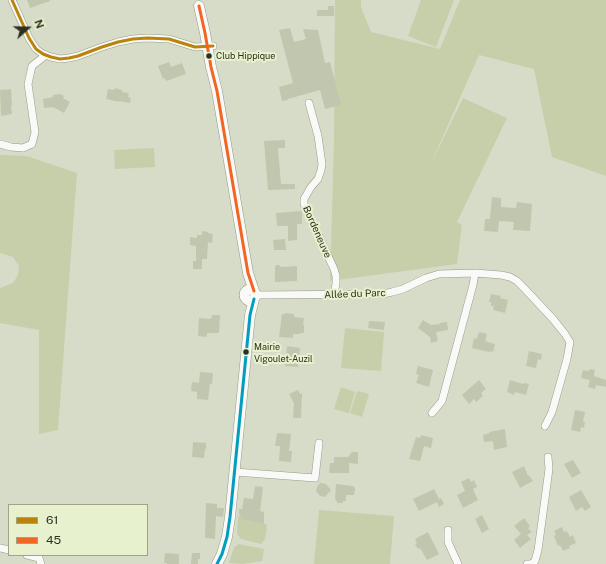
<!DOCTYPE html>
<meta charset="utf-8">
<style>
body{margin:0}
#map{position:relative;width:606px;height:564px;overflow:hidden;background:#d7dcc8;font-family:"Public Sans",sans-serif}
canvas{display:block}
.legend{position:absolute;left:8px;top:504px;width:140px;height:52px;box-sizing:border-box;background:#e8f1cd;border:1px solid #9da489;margin:0;padding:5px 7px;list-style:none;font-size:12px;color:#2d3022}
.legend li{display:flex;align-items:center;gap:8px;height:20px}
.legend b{width:20px;border:1px solid #9da489}
.north{position:absolute;left:8px;top:8px;width:40px;height:40px;-webkit-text-stroke:3px #e8f1cd;paint-order:stroke;rotate:70deg;font-size:11px;font-weight:700;line-height:16px;text-align:center;color:#2d3022}
.north::after{content:'';display:block;margin:auto;width:14px;height:18px;background:#2d3022;clip-path:polygon(50% 0,100% 100%,50% 72%,0 100%)}
</style>
<div id="map">
<canvas width="606" height="564"></canvas>
<ul class="legend">
<li><b style="height:5px;background:#ba830a"></b>61</li>
<li><b style="height:5px;background:#f26522"></b>45</li>
</ul>
<div class="north">N</div>
</div>
<script>
const ctx = document.querySelector('canvas').getContext('2d');
ctx.lineJoin = 'round';
function fillPath(path, color) { ctx.fillStyle = color; ctx.fill(path, 'evenodd'); }
const poly = rows => new Path2D(rows.map(r => 'M' + r).join(''));
function strokePath(path, color, width, dash) { ctx.strokeStyle = color; ctx.lineWidth = width; ctx.lineCap = dash ? 'butt' : 'round'; ctx.setLineDash(dash || []); ctx.stroke(path); }
function label(font, color, halo, rows, align = 'center') {
  ctx.font = font + ' "Public Sans",sans-serif'; ctx.lineWidth = 4; ctx.setLineDash([]); ctx.textBaseline = 'middle'; ctx.strokeStyle = halo; ctx.fillStyle = color; for (const [text, x, y, turn = 0] of rows) {
    ctx.save(); ctx.translate(x, y); ctx.rotate((+turn || 0) * Math.PI / 180); ctx.textAlign = isNaN(turn) ? turn : align; if (halo) ctx.strokeText(text, 0, 0); ctx.fillText(text, 0, 0); ctx.restore();
  }
}
fillPath(poly([
 [335,0,361,0,361,7,371,32,440,49,460,0,606,0,606,176,552,157,534,69,479,55,429,168,463,98,507,118,457,222,462,225,457,264,330,281,334,142],
 [421,0,454,0,436,47,408,36],
 [154,148,155,167,115,169,114,150],
 [0,155,27,156,77,173,58,430,39,434,39,330,0,323,0,288,13,283,18,275,19,266,13,257,0,253],
 [345,328,384,332,381,371,341,368],
 [341,387,355,392,349,413,334,409],
 [357,391,369,394,362,417,350,413],
 [319,510,394,516,390,564,314,564],
 [243,515,246,520,266,524,267,528,265,539,261,544,241,539,237,534,238,516],
 [239,544,264,549,262,561,243,564,229,563,234,547]
]), '#c6cfaa');
fillPath(poly([
 [27,0,50,0,50,1,30,8],
 [328,6,334,6,334,16,317,16,317,10,328,10],
 [290,28,294,42,306,39,303,29,318,30,325,63,330,62,341,105,325,109,320,90,288,99,288,100,282,101,279,87,293,83,279,30],
 [169,62,171,67,182,63,186,74,166,81,165,78,163,79,158,66],
 [115,88,122,90,122,92,129,93,128,97,131,98,130,103,119,101,119,102,106,99,108,89,114,90],
 [11,89,12,105,11,105,12,114,1,116,0,90],
 [60,94,64,96,63,98,70,102,64,113,53,107,44,108,43,99,53,97,53,95],
 [285,140,285,148,278,148,281,184,295,184,295,189,268,190,264,141],
 [492,197,501,198,501,207,516,208,517,202,532,204,530,231,513,230,514,222,499,221,498,232,484,231,485,219,490,219],
 [301,211,302,212,302,224,297,224,297,240,288,241,288,226,277,226,276,213],
 [202,231,208,232,208,233,213,234,212,243,208,242,207,259,202,259,202,269,193,269,193,261,196,261,196,246,190,245,190,237,197,238,197,235,202,235],
 [285,239,286,250,274,250,273,240],
 [276,265,279,265,281,267,297,266,297,281,275,282,275,267],
 [491,294,501,296,500,298,508,300,505,313,493,310,494,306,491,306,491,302,489,302],
 [285,313,294,314,294,317,304,318,303,324,304,325,304,333,300,333,300,334,293,334,293,338,279,337,282,314,285,314],
 [212,315,220,315,219,333,207,333,207,337,198,336,199,318,211,319],
 [423,320,431,325,440,324,439,323,447,322,448,330,436,332,438,341,431,343,430,337,418,328],
 [369,321,385,322,384,330,368,328],
 [479,332,487,334,485,341,495,344,493,352,490,351,489,352,472,348,474,338,477,339],
 [287,346,300,348,298,367,285,366],
 [529,351,542,354,541,360,538,359,536,368,526,366],
 [418,366,433,370,429,387,416,383,419,375,416,374],
 [590,369,595,370,594,376,606,380,606,387,596,385,595,389,588,387,590,380,581,378,583,370,589,371],
 [200,372,213,373,212,384,210,384,208,400,197,399,197,392,191,391,192,382,199,383],
 [479,380,486,389,481,393,483,396,476,402,474,399,469,404,462,395],
 [510,380,523,384,524,383,529,384,526,395,515,392,514,395,507,392],
 [298,390,300,394,302,393,301,418,293,418,294,403,289,394],
 [575,410,585,412,583,422,585,422,584,428,581,427,580,432,571,430],
 [505,429,507,447,494,450,493,441,484,442,483,435,490,433,489,432],
 [277,433,291,434,289,451,292,451,291,462,279,461,280,446,275,446],
 [421,435,433,438,431,448,424,446,420,461,409,459,416,437,420,438],
 [193,442,206,443,206,449,205,449,204,458,192,457],
 [352,452,358,452,358,464,349,463,349,473,329,473,330,463,334,463,334,457,348,457],
 [573,460,581,473,572,478,564,464],
 [524,466,528,476,529,475,533,481,520,488,512,472],
 [469,478,471,482,474,480,477,487,473,489,478,500,463,508,457,495,465,491,461,482],
 [320,483,326,484,331,490,325,497,320,496,316,491,317,487],
 [336,484,353,486,355,488,354,495,346,495,346,501,343,501,343,503,338,503,335,499],
 [255,486,263,487,260,511,264,512,264,524,246,520,245,521,239,514,239,509,242,509,244,498,253,499],
 [434,489,439,499,441,498,444,504,439,507,437,502,419,511,413,499],
 [581,490,591,507,585,511,582,507,576,511,569,497],
 [206,503,217,504,217,508,224,508,223,517,216,516,215,539,205,538],
 [482,515,489,529,482,533,475,519],
 [524,518,530,526,528,528,532,532,527,535,531,539,520,548,514,540,521,534,514,526],
 [562,527,564,532,567,531,570,537,573,535,576,543,569,546,570,548,563,551,560,545,558,546,554,536,556,535,554,531],
 [428,532,439,554,427,560,420,548,418,549,415,544,417,543,415,539],
 [165,553,179,554,179,564,167,564,167,563,164,563],
 [192,553,200,553,200,559,198,559,198,564,191,564]
]), '#c1c7ae');
const street = poly([
 [12,0,29,38,36,49,43,54,51,57,60,59,69,58,78,56,102,47,118,42,133,39,147,38,169,39,195,47,213,46],
 [309,103,318,136,322,164,321,170,318,179,311,187,304,199,304,204,334,269,336,276,336,284,334,294],
 [0,144,11,147,23,148,32,144,35,132,28,84,32,66,46,55],
 [256,295,383,294,392,292,403,289,426,278,439,274,475,273,501,275,510,277,517,281,524,288,553,319,565,334,570,342,567,359,552,412,545,426],
 [432,413,442,401,473,285,475,273],
 [235,472,315,478,319,443],
 [448,530,448,542,458,564],
 [0,548,9,550],
 [27,555,39,558,41,564],
 [527,564,531,564,535,561,538,550,549,469,548,457]
]);
const secondary = poly([
 [199,6,205,33,211,67,217,91,248,273,254,291],
 '244.5 295a5.5 5.5 0 1 1 11 0a5.5 5.5 0 1 1-11 0Z',
 [217,564,222,554,227,537,230,517,250,315,254,299]
]);
strokePath(street, '#969a8a', 8);
strokePath(secondary, '#969a8a', 11);
strokePath(street, '#f9faf7', 7);
strokePath(secondary, '#f9faf7', 10);
strokePath(poly([
 [12,0,29,38,36,49,43,54,51,57,60,59,69,58,78,56,102,47,118,42,133,39,147,38,169,39,195,47,213,46]
]), '#ba830a', 3);
strokePath(poly([
 [199,6,205,33,211,67,217,91,248,273,254,291]
]), '#f26522', 3);
strokePath(poly([
 [217,564,222,554,227,537,230,517,250,315,254,299]
]), '#049dbd', 3);
for (const [x, y, r, color] of [
 [209,56,3.5,"#2d3022"],
 [246,352,3.5,"#2d3022"]
]) { const dot = new Path2D(); dot.arc(x, y, r, 0, 2 * Math.PI); ctx.fillStyle = color; ctx.fill(dot); strokePath(dot, '#e8f1cd', 1.5); }
label('9px', '#2d3022', '#e8f1cd', [
 ["Club Hippique",216,56],
 ["Mairie",254,347],
 ["Vigoulet-Auzil",254,359]
], 'left');
label('10px', '#2d3022', '#e8f1cd', [
 ["Bordeneuve",317,232,66],
 ["Allée du Parc",355,294,-2]
]);
</script>
